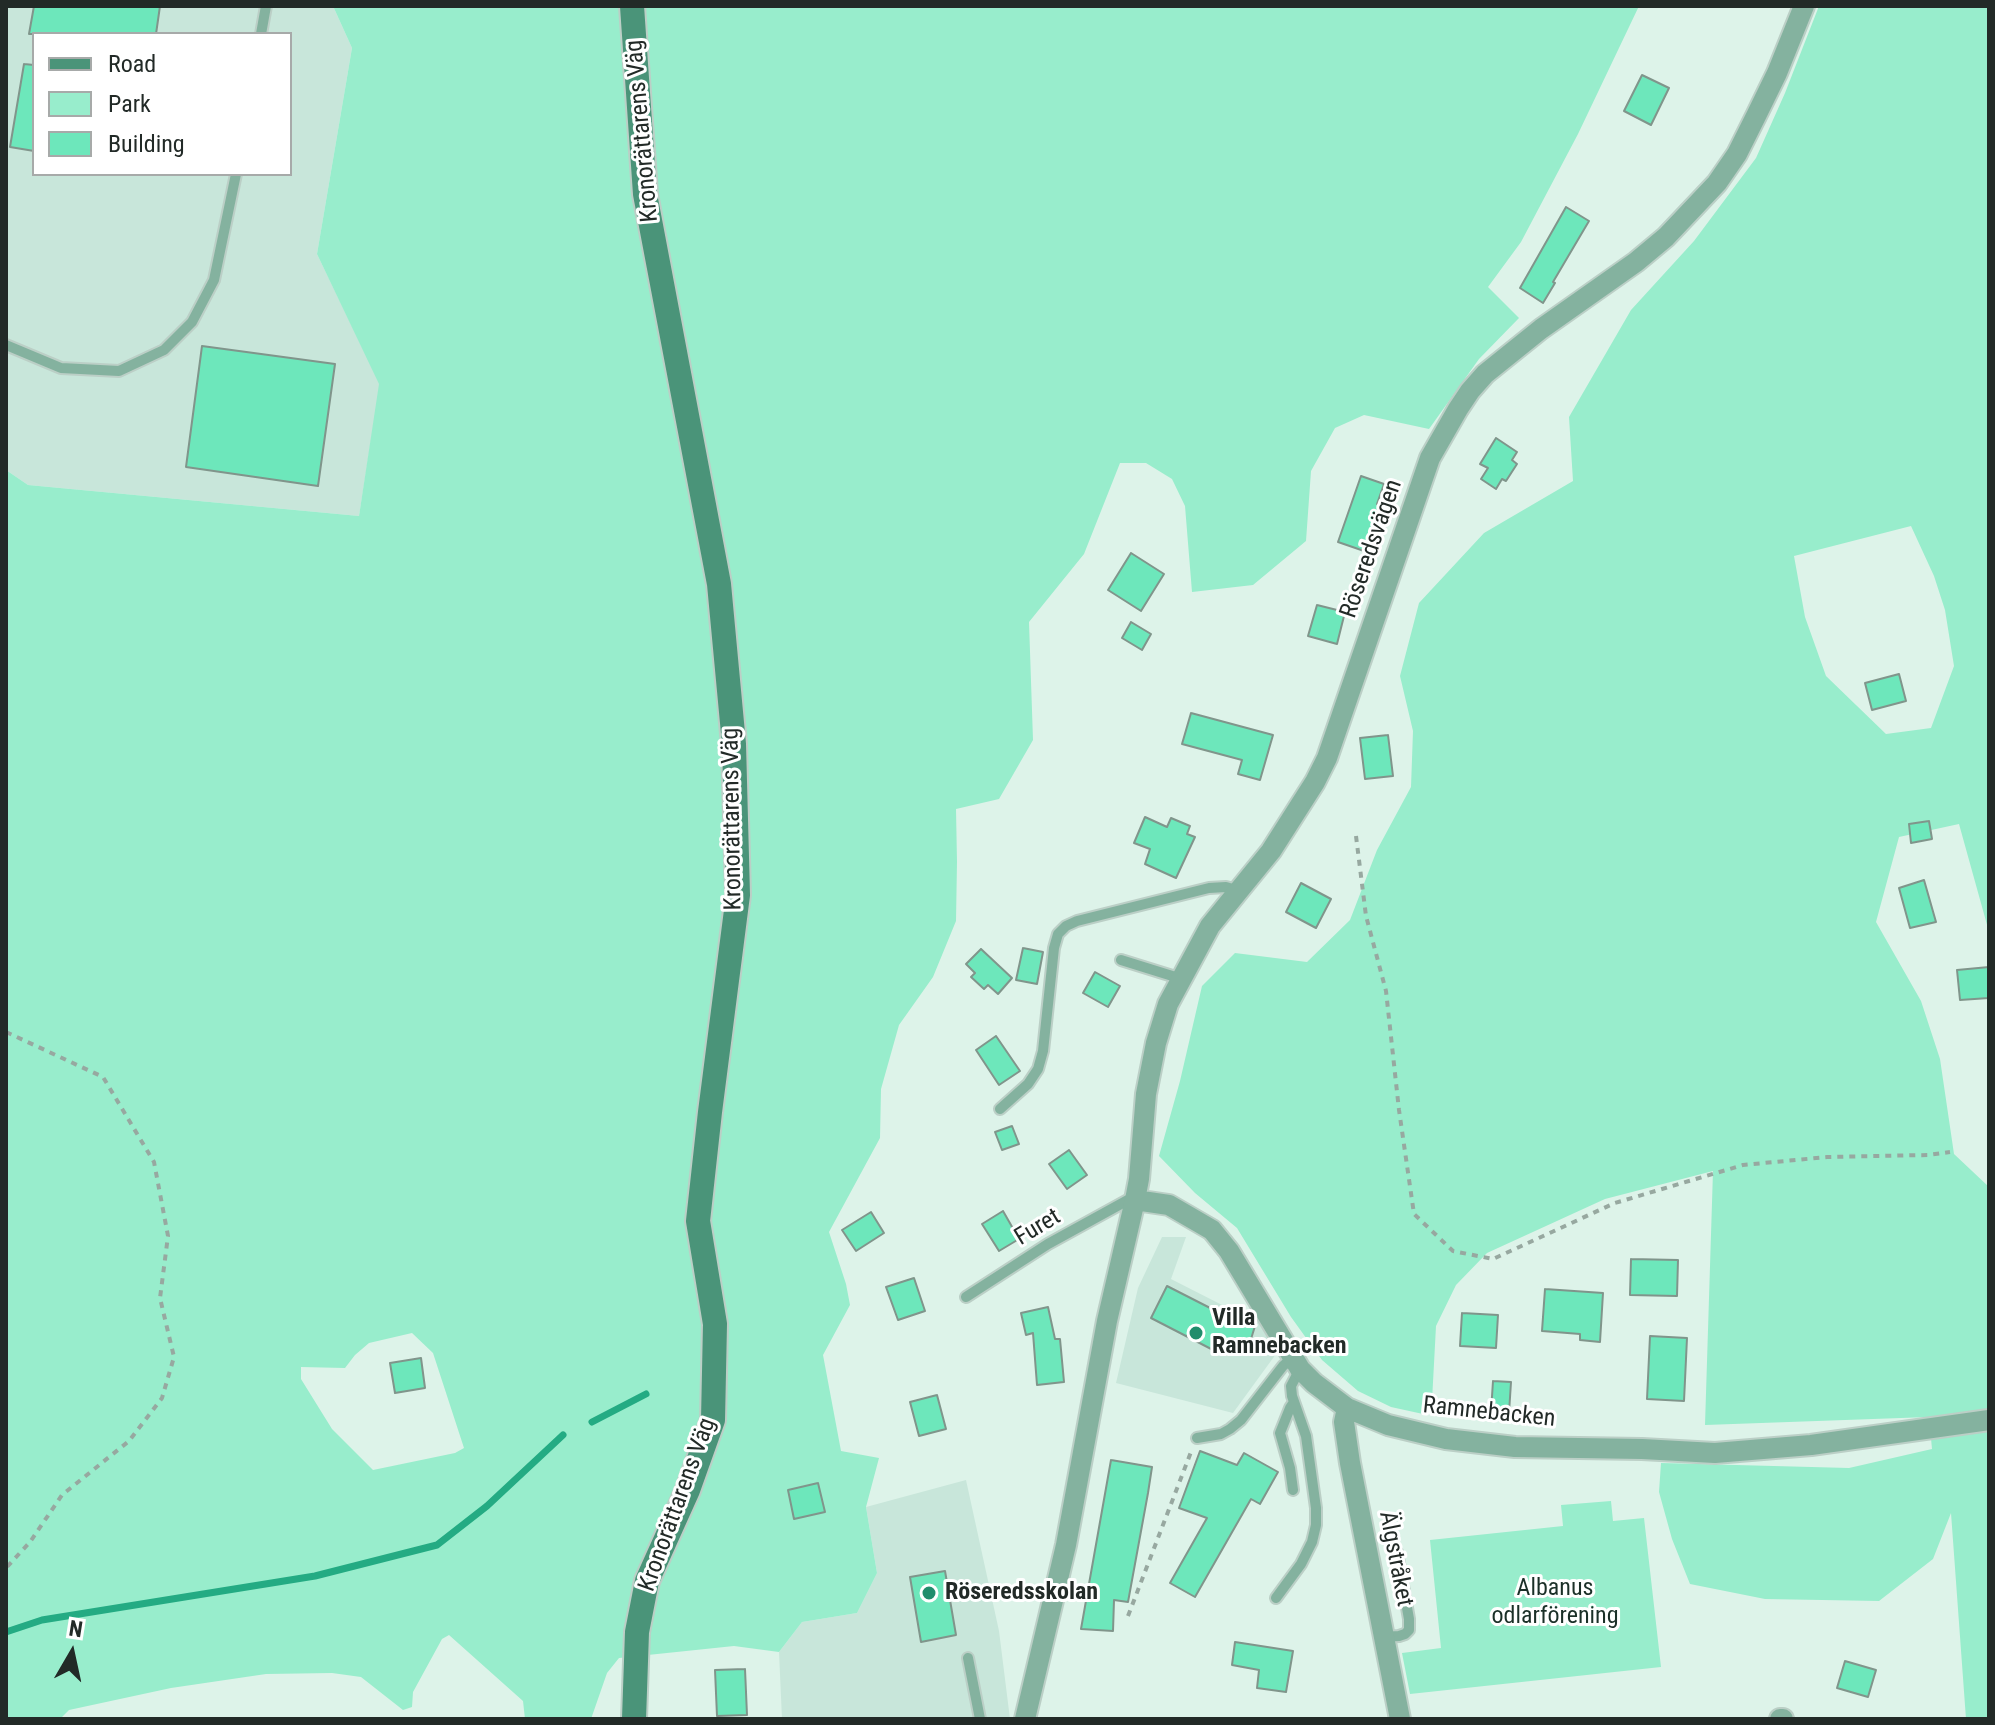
<!DOCTYPE html>
<meta charset="utf-8">
<style>
body{margin:0}
#map{position:relative;width:1995px;height:1725px;overflow:hidden;background:#ddf3e9;font-family:"Roboto Condensed",sans-serif}
canvas{display:block}
.frame{position:absolute;inset:0;border:8px solid #222a27;pointer-events:none}
.legend{position:absolute;left:32px;top:32px;width:260px;height:144px;box-sizing:border-box;background:#fff;border:2px solid #a7aaa9;margin:0;padding:10px 14px;list-style:none;font-size:24px;color:#222a27}
.legend li{display:flex;align-items:center;gap:16px;height:40px}
.legend b{width:40px;border:2px solid #a7aaa9}
.north{position:absolute;left:32px;top:1613px;width:80px;height:80px;-webkit-text-stroke:6px #fff;paint-order:stroke;rotate:9deg;font-size:22px;font-weight:700;line-height:32px;text-align:center;color:#222a27}
.north::after{content:'';display:block;margin:auto;width:28px;height:36px;background:#222a27;clip-path:polygon(50% 0,100% 100%,50% 72%,0 100%)}
</style>
<div id="map">
<canvas width="1995" height="1725"></canvas>
<div class="frame"></div>
<ul class="legend">
<li><b style="height:10px;background:#4a9479"></b>Road</li>
<li><b style="height:22px;background:#98edcc"></b>Park</li>
<li><b style="height:22px;background:#6de7bb"></b>Building</li>
</ul>
<div class="north">N</div>
</div>
<script>
const ctx = document.querySelector('canvas').getContext('2d');
ctx.lineJoin = 'round';
function fillPath(path, color) { ctx.fillStyle = color; ctx.fill(path, 'evenodd'); }
const poly = rows => new Path2D(rows.map(r => 'M' + r).join(''));
function strokePath(path, color, width, dash) { ctx.strokeStyle = color; ctx.lineWidth = width; ctx.lineCap = dash ? 'butt' : 'round'; ctx.setLineDash(dash || []); ctx.stroke(path); }
function label(font, color, halo, rows, align = 'center') {
  ctx.font = font + ' "Roboto Condensed",sans-serif'; ctx.lineWidth = 6; ctx.setLineDash([]); ctx.textBaseline = 'middle'; ctx.strokeStyle = halo; ctx.fillStyle = color; for (const [text, x, y, turn = 0] of rows) {
    ctx.save(); ctx.translate(x, y); ctx.rotate((+turn || 0) * Math.PI / 180); ctx.textAlign = isNaN(turn) ? turn : align; if (halo) ctx.strokeText(text, 0, 0); ctx.fillText(text, 0, 0); ctx.restore();
  }
}
fillPath(poly([
 [6,6,333,6,352,48,317,254,380,384,359,516,28,485,6,470],
 [34,34,290,34,290,174,34,174],
 [1162,1237,1186,1237,1171,1279,1226,1307,1255,1311,1276,1354,1233,1413,1116,1383,1138,1288],
 [966,1480,999,1631,1010,1719,782,1719,779,1652,802,1622,857,1613,877,1573,866,1507]
]), '#c8e6da');
fillPath(poly([
 [333,6,1639,6,1578,134,1521,242,1488,287,1519,318,1479,359,1429,429,1364,415,1335,428,1311,471,1306,541,1253,585,1192,592,1185,506,1172,479,1146,463,1120,463,1084,554,1029,622,1033,740,999,799,956,809,957,862,956,921,933,977,899,1025,881,1089,880,1138,829,1232,846,1284,850,1305,823,1355,841,1451,879,1458,866,1507,877,1573,857,1613,802,1622,779,1652,734,1646,619,1658,607,1673,591,1719,525,1719,523,1701,449,1635,442,1639,413,1692,412,1707,403,1710,361,1677,332,1673,266,1674,171,1688,69,1710,60,1719,6,1719,6,470,28,485,359,516,379,384,317,254,352,48],
 [412,1333,433,1353,464,1448,455,1453,373,1470,332,1429,301,1379,301,1367,345,1368,355,1355,369,1343],
 [1819,6,1989,6,1989,932,1959,824,1899,837,1876,922,1921,1001,1940,1059,1954,1154,1989,1187,1989,1719,1966,1719,1951,1513,1933,1559,1879,1601,1765,1599,1690,1584,1672,1539,1659,1492,1661,1463,1849,1468,1932,1449,1929,1417,1705,1425,1713,1171,1605,1199,1487,1253,1456,1285,1436,1326,1432,1401,1423,1414,1391,1407,1358,1391,1322,1360,1291,1317,1237,1228,1195,1193,1159,1156,1180,1081,1202,986,1235,953,1307,962,1350,920,1377,850,1411,787,1413,731,1400,676,1419,603,1484,533,1573,481,1569,417,1631,310,1694,241,1756,158,1785,93],
 [1911,526,1934,576,1945,610,1954,666,1931,728,1886,734,1826,676,1805,617,1794,556],
 [1611,1501,1613,1521,1644,1518,1661,1667,1410,1694,1402,1653,1441,1648,1430,1540,1563,1526,1561,1505]
]), '#98edcc');
strokePath(poly([
 [592,1422,646,1394],
 [6,1632,42,1620,315,1576,437,1545,487,1506,563,1435]
]), '#24ab83', 7);
const building = poly([
 [34,6,160,6,156,34,29,34,34,6],
 [24,64,34,65,34,151,10,147,24,64],
 [1642,75,1669,88,1651,125,1624,111,1642,75],
 [1566,207,1589,221,1553,282,1555,283,1543,303,1520,288,1566,207],
 [202,346,335,364,318,486,186,467,202,346],
 [1496,438,1517,452,1512,460,1517,464,1506,481,1502,479,1496,489,1481,479,1488,468,1480,464,1496,438],
 [1361,476,1384,484,1377,504,1382,506,1367,552,1338,542,1361,476],
 [1131,553,1164,574,1141,611,1108,590,1131,553],
 [1317,605,1345,612,1337,644,1308,636,1317,605],
 [1131,622,1151,634,1142,650,1122,638,1131,622],
 [1899,674,1906,701,1872,710,1865,683,1899,674],
 [1191,713,1273,735,1260,780,1238,774,1242,760,1182,744,1191,713],
 [1388,735,1393,776,1365,779,1360,738,1388,735],
 [1145,817,1167,827,1171,818,1190,826,1187,834,1195,837,1176,878,1145,864,1150,849,1134,843,1145,817],
 [1929,821,1932,839,1911,843,1909,824,1929,821],
 [1924,880,1936,922,1910,928,1899,888,1924,880],
 [1301,883,1331,899,1316,928,1286,912,1301,883],
 [1023,948,1043,952,1037,984,1016,980,1023,948],
 [981,949,1012,978,998,994,988,985,984,989,971,977,975,973,966,964,981,949],
 [1989,967,1989,998,1960,1000,1957,970,1989,967],
 [1095,972,1120,986,1108,1007,1083,993,1095,972],
 [996,1036,1020,1071,999,1085,976,1050,996,1036],
 [1012,1126,1019,1144,1002,1150,995,1132,1012,1126],
 [1069,1150,1087,1175,1067,1189,1049,1164,1069,1150],
 [1003,1211,1019,1239,999,1251,982,1224,1003,1211],
 [871,1212,884,1233,856,1251,842,1230,871,1212],
 [1631,1259,1678,1260,1677,1296,1630,1295,1631,1259],
 [914,1278,925,1311,898,1320,886,1287,914,1278],
 [1167,1286,1218,1312,1216,1316,1255,1326,1247,1352,1223,1340,1217,1352,1151,1318,1167,1286],
 [1545,1289,1603,1293,1600,1342,1580,1340,1580,1334,1542,1331,1545,1289],
 [1048,1307,1055,1339,1060,1339,1064,1382,1037,1385,1033,1333,1026,1335,1021,1313,1048,1307],
 [1462,1313,1498,1315,1496,1348,1460,1346,1462,1313],
 [1650,1336,1687,1338,1684,1401,1647,1399,1650,1336],
 [421,1358,425,1388,395,1393,390,1363,421,1358],
 [1493,1381,1511,1382,1509,1413,1491,1412,1493,1381],
 [937,1395,946,1429,919,1436,910,1402,937,1395],
 [1200,1451,1237,1465,1244,1453,1278,1472,1260,1504,1251,1499,1195,1597,1170,1583,1207,1518,1179,1508,1200,1451],
 [1111,1460,1152,1467,1148,1493,1128,1602,1114,1600,1113,1631,1081,1629,1111,1460],
 [818,1483,825,1512,794,1519,788,1490,818,1483],
 [945,1571,956,1635,921,1642,910,1577,945,1571],
 [1235,1642,1293,1651,1286,1692,1257,1688,1259,1670,1232,1665,1235,1642],
 [1845,1661,1876,1670,1868,1697,1837,1688,1845,1661],
 [745,1669,747,1715,717,1716,715,1670,745,1669]
]);
fillPath(building, '#6de7bb');
strokePath(building, '#80958b', 2);
const lane = poly([
 [261,34,266,6],
 [6,345,61,368,119,371,164,350,192,322,214,280,236,174],
 [1121,960,1182,979],
 [1000,1109,1028,1084,1038,1069,1043,1051,1054,948,1058,934,1066,926,1077,921,1209,888,1226,887,1240,891],
 [966,1297,1048,1244,1128,1200,1135,1200],
 [1197,1438,1221,1434,1230,1429,1241,1420,1283,1366,1292,1358],
 [1293,1490,1290,1468,1280,1433,1290,1408,1294,1402],
 [1276,1598,1301,1564,1312,1542,1316,1525,1316,1508,1306,1436,1292,1396,1291,1386,1300,1369],
 [1383,1637,1399,1636,1405,1634,1409,1630,1409,1619,1397,1552],
 [968,1658,980,1719]
]);
const street = poly([
 [1135,1200,1139,1179,1146,1094,1156,1043,1168,1004,1210,926,1271,851,1315,782,1327,758,1430,458,1458,409,1470,391,1485,374,1541,329,1636,262,1666,237,1717,183,1737,154,1756,116,1777,73,1804,6],
 [1347,1408,1344,1422,1350,1463,1400,1719],
 [1025,1719,1066,1545,1107,1321,1135,1200,1169,1205,1212,1230,1229,1251,1300,1369,1314,1383,1347,1408,1388,1425,1446,1439,1515,1447,1642,1449,1715,1453,1811,1445,1989,1420],
 [1780,1719,1783,1719]
]);
const secondary = poly([
 [632,6,645,194,719,584,734,744,738,895,710,1112,698,1221,715,1324,713,1420,688,1490,647,1581,637,1632,634,1719]
]);
strokePath(lane, '#bbcfc6', 14);
strokePath(street, '#bbcfc6', 24);
strokePath(secondary, '#bbcfc6', 28);
strokePath(poly([
 [1356,836,1366,916,1386,991,1399,1110,1414,1214,1453,1251,1493,1259,1615,1203,1743,1165,1827,1157,1928,1155,1950,1152],
 [6,1032,103,1077,154,1162,168,1236,160,1298,174,1357,162,1398,129,1441,62,1495,30,1542,6,1568],
 [1128,1616,1191,1452]
]), '#97a8a0', 4, [6, 6]);
strokePath(lane, '#84b29f', 10);
strokePath(street, '#84b29f', 20);
strokePath(secondary, '#4a9479', 24);
for (const [x, y, r, color] of [
 [1196,1333,8,"#208d6c"],
 [929,1593,8,"#208d6c"]
]) { const dot = new Path2D(); dot.arc(x, y, r, 0, 2 * Math.PI); ctx.fillStyle = color; ctx.fill(dot); strokePath(dot, '#fff', 3); }
label('24px', '#222a27', '#fff', [
 ["Kronorättarens Väg",643,131,-95],
 ["Röseredsvägen",1372,549,-71],
 ["Kronorättarens Väg",733,819,-91],
 ["Furet",1038,1228,-31],
 ["Ramnebacken",1489,1413,6],
 ["Kronorättarens Väg",678,1505,-70],
 ["Älgstråket",1395,1559,79]
]);
label('bold 24px', '#222a27', '#fff', [
 ["Villa",1212,1319],
 ["Ramnebacken",1212,1347],
 ["Röseredsskolan",945,1593]
], 'left');
label('24px', '#1b3028', '#fff', [
 ["Albanus",1555,1589],
 ["odlarförening",1555,1617]
]);
</script>
